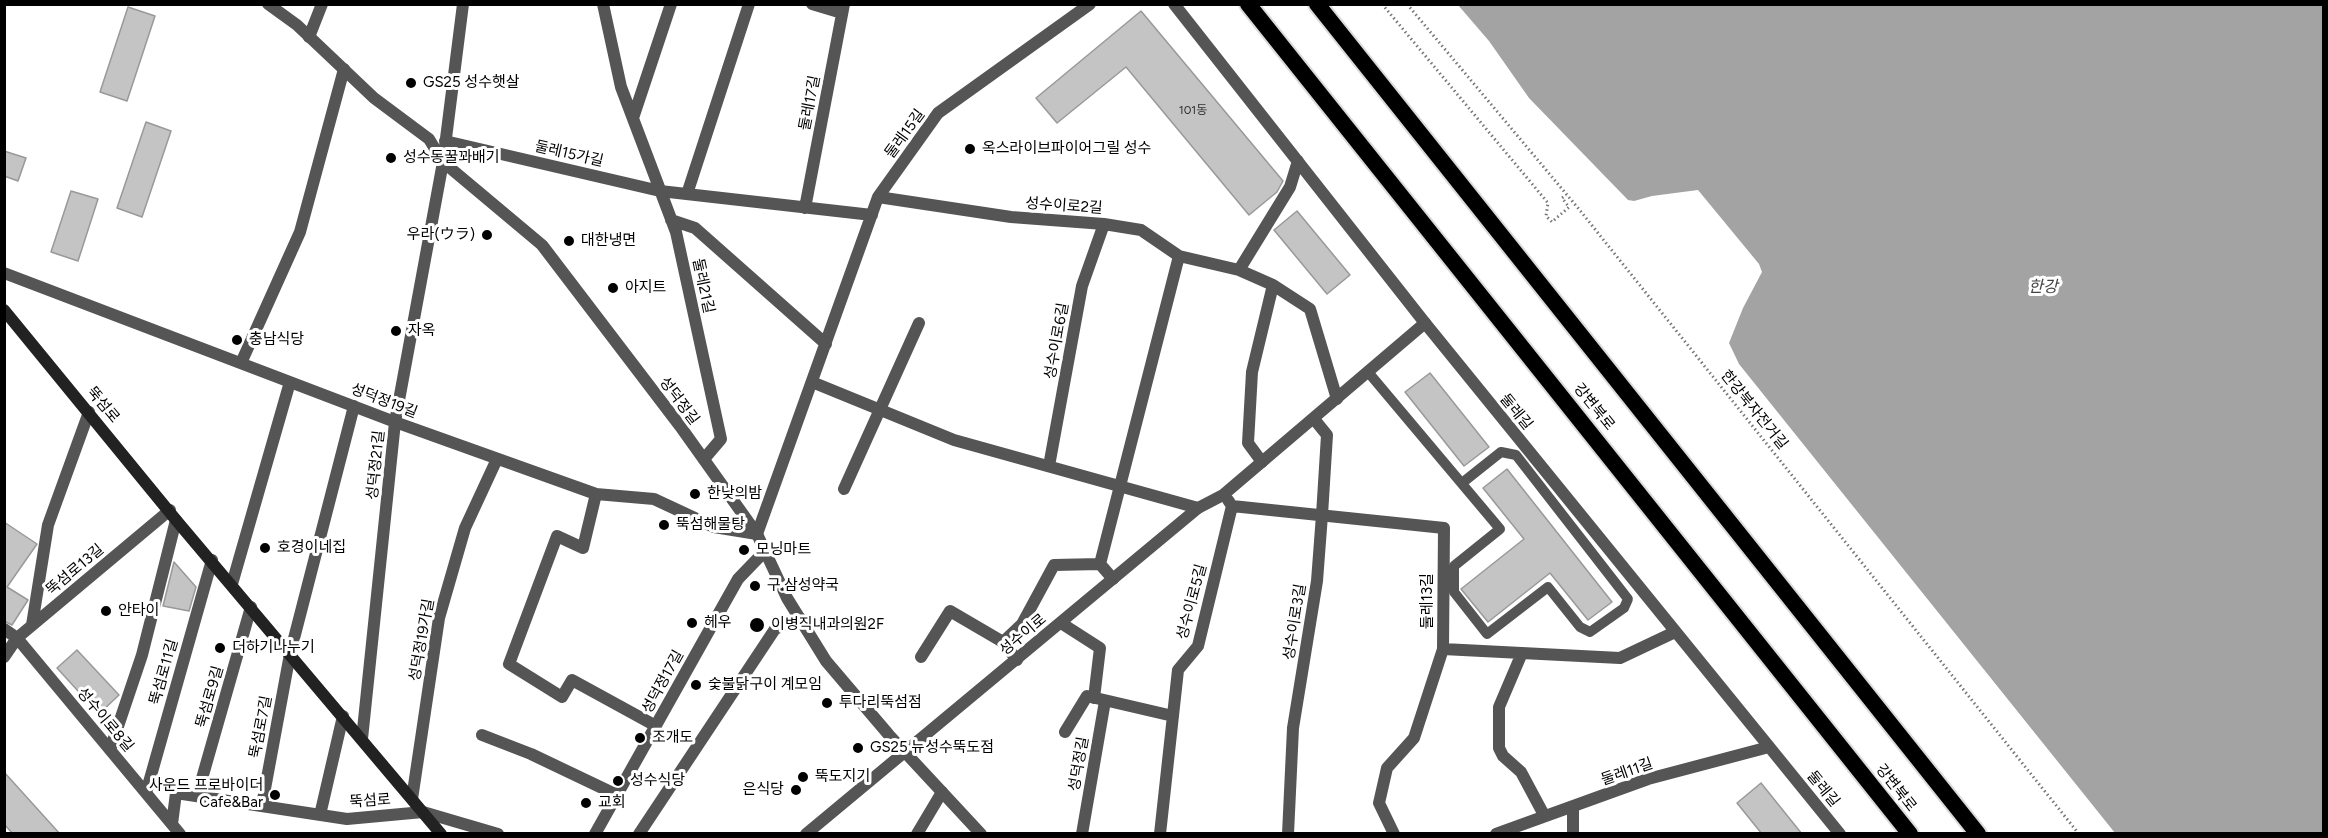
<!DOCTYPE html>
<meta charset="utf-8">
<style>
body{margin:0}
#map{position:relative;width:2328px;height:838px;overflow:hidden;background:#fff;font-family:Figtree,sans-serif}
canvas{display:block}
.frame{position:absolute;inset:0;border:6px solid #000;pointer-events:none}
</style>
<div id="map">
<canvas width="2328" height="838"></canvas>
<div class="frame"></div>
</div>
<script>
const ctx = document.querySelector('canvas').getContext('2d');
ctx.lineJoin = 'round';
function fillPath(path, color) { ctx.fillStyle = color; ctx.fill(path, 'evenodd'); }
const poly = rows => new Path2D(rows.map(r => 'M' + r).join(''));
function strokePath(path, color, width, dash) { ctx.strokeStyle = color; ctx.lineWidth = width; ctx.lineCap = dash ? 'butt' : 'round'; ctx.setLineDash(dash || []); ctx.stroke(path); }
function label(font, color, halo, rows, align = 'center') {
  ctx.font = font + ' Figtree,"Noto Sans KR","Noto Sans JP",sans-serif'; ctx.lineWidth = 6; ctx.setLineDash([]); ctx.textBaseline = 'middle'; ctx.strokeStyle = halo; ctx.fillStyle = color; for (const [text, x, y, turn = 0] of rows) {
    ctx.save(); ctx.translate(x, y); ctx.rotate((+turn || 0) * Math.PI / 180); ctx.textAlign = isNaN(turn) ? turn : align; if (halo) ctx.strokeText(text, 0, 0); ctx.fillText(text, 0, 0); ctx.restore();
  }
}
fillPath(poly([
 [1458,5,2323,5,2323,833,2115,833,1739,364,1729,343,1743,308,1762,272,1759,264,1698,190,1652,196,1634,201,1628,200,1529,98,1489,41]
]), '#a3a3a3');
const building = poly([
 [128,7,155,16,127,101,100,92,128,7],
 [1141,11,1283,181,1277,192,1249,215,1126,67,1057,123,1036,98,1141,11],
 [146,122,171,131,142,217,117,208,146,122],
 [4,151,26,158,18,181,4,176,4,151],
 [71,191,98,199,78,261,51,252,71,191],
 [1297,211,1350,275,1327,294,1274,230,1297,211],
 [1430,373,1489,447,1464,466,1405,392,1430,373],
 [1507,469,1612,602,1588,620,1550,573,1488,622,1461,589,1524,539,1483,488,1507,469],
 [4,522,37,544,7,587,28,600,12,625,4,621,4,522],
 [174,562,196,587,189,611,163,606,174,562],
 [77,650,119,695,99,714,57,668,77,650],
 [4,772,60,834,13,834,4,824,4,772],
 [1761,783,1802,834,1762,834,1737,803,1761,783]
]);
fillPath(building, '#c4c4c4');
strokePath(building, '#999', 1.5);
const trunk = poly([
 [1248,4,1910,834],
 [1317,4,1978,834]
]);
strokePath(trunk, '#dbdbdb', 20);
strokePath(poly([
 [1382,4,1548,203,1546,216,1552,222,1569,207,1562,198,1566,195],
 [1407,4,1578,208,2079,834]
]), '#777', 3, [1.5, 3]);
strokePath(poly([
 [1368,372,1500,529,1454,566,1454,592,1487,634,1548,587,1580,627,1590,632,1624,608,1628,599,1516,455,1501,452,1462,483]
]), '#555', 10);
strokePath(poly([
 [603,4,621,87,676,232,721,439,704,459],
 [812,4,842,13],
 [1174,4,1425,323,1840,834],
 [309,37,322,4],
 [633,118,671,4],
 [445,141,660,191,872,215],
 [687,194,749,4],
 [878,197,1011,217,1104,224,1141,230,1179,256,1239,270,1273,285,1310,309,1337,399],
 [805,208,844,4],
 [671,220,695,228,826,344],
 [1239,270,1290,187,1298,161],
 [4,273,395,422,596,494,654,499,714,527,757,534,878,197,938,113,1090,4],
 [241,363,300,232,344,69],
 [812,382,954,440,1198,508],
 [1262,462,1248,443,1252,372,1273,285],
 [1049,466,1082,286,1104,224],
 [844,489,919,323],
 [596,494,583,548,557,536,509,664,562,697,572,680,656,726],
 [1232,506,1444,528,1443,649,1620,658,1675,632],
 [1113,579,1100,564,1179,256],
 [232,584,290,382],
 [1061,623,1100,648,1094,698],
 [32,625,48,525,89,412],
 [4,629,17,638,180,834],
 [1003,642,1022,624,1054,565,1100,564],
 [1522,653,1499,707,1499,748,1503,756,1521,772,1544,815],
 [4,657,17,638,170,510],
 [921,657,950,611,1003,642,1017,660],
 [1065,732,1087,696,1173,716],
 [482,735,531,754,617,795],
 [362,739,395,422,443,162,463,4],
 [110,750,142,655,176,520],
 [146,793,212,560],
 [197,796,251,607],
 [412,799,439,618,465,528,497,459],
 [262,805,290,654,354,406],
 [1573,806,1573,834],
 [320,815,343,716],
 [172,824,176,793,347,819,423,812,498,834],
 [595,834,738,579,765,551],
 [639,834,775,629,800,618],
 [917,834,942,792],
 [1082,834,1105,701],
 [1160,834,1178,670,1198,646,1232,506,1228,500],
 [1288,834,1293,728,1317,581,1322,515,1327,435,1314,419],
 [1394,834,1379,803,1387,768,1414,738,1443,649],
 [1496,834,1648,779,1769,747]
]), '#555', 12);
strokePath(poly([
 [268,4,297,25,374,98,429,139,443,162,542,245,680,426,757,534,787,598,826,661,889,735,981,834],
 [806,834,1198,508,1223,495,1425,323]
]), '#555', 12);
strokePath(poly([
 [4,310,176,520,441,834]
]), '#222', 12);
strokePath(trunk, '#000', 16);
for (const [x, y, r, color] of [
 [411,83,6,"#000"],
 [970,149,6,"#000"],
 [391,158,6,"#000"],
 [487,235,6,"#000"],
 [569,241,6,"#000"],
 [613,288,6,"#000"],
 [396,331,6,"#000"],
 [237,340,6,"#000"],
 [695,494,6,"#000"],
 [664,525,6,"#000"],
 [265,548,6,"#000"],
 [744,550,6,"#000"],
 [755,586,6,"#000"],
 [106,611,6,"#000"],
 [692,623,6,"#000"],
 [757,625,8,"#000"],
 [220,648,6,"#000"],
 [696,685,6,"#000"],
 [827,703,6,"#000"],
 [640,738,6,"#000"],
 [858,748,6,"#000"],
 [803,777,6,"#000"],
 [618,781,6,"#000"],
 [796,790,6,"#000"],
 [275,795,6,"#000"],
 [586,803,6,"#000"]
]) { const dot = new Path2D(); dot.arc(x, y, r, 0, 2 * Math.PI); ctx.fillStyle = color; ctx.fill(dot); strokePath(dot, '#fff', 2); }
label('12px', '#313131', null, [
 ["101동",1193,110]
]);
label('15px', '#000', '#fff', [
 ["GS25 성수햇살",423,83],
 ["옥스라이브파이어그릴 성수",982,149],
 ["성수동꿀꽈배기",403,158],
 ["우라(ウラ)",475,235,"right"],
 ["대한냉면",581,241],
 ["아지트",625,288],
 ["자옥",408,331],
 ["충남식당",249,340],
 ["한낮의밤",707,494],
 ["뚝섬해물탕",676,525],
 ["호경이네집",277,548],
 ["모닝마트",756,550],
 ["구.삼성약국",767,586],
 ["안타이",118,611],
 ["헤우",704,623],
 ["이병직내과의원2F",771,625],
 ["더하기나누기",232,648],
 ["숯불닭구이 계모임",708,685],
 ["투다리뚝섬점",839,703],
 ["조개도",652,738],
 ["GS25 뉴성수뚝도점",870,748],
 ["뚝도지기",815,777],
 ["성수식당",630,781],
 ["사운드 프로바이더",263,786,"right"],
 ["Cafe&Bar",263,803,"right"],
 ["은식당",784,790,"right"],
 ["교회",598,803]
], 'left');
label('15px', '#000', '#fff', [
 ["둘레17길",810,103,-79],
 ["둘레15길",905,134,-54],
 ["둘레15가길",569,154,13],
 ["성수이로2길",1064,206,4],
 ["둘레21길",703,286,78],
 ["성수이로6길",1057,341,-80],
 ["성덕정19길",384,401,21],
 ["성덕정길",679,401,53],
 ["뚝섬로",103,405,50],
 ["강변북로",1594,407,51],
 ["한강북자전거길",1754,410,51],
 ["둘레길",1516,412,51],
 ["성덕정21길",376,465,-84],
 ["뚝섬로13길",75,570,-40],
 ["둘레13길",1428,601,-90],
 ["성수이로5길",1192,602,-75],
 ["성수이로3길",1295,622,-81],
 ["성수이로",1023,635,-40],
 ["성덕정19가길",422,640,-80],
 ["뚝섬로11길",164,672,-74],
 ["성덕정17길",663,682,-61],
 ["뚝섬로9길",210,697,-74],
 ["성수이로8길",105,720,50],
 ["뚝섬로7길",261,727,-79],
 ["성덕정길",1079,764,-80],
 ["둘레11길",1627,772,-19],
 ["강변북로",1896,788,52],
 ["둘레길",1823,789,51],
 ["뚝섬로",370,801,-4]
]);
label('italic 16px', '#444', '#fff', [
 ["한강",2043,287]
]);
</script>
